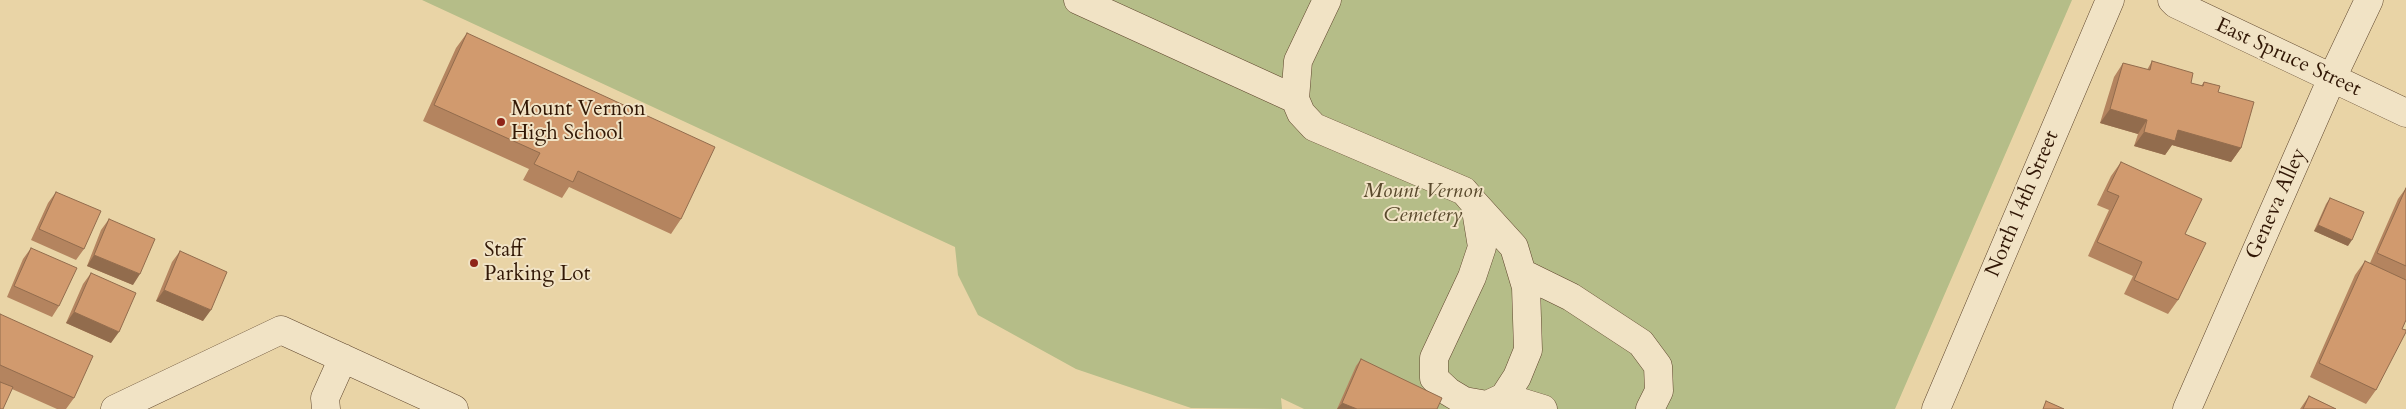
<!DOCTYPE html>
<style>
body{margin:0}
canvas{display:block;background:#e9d4a6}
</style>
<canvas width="2406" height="409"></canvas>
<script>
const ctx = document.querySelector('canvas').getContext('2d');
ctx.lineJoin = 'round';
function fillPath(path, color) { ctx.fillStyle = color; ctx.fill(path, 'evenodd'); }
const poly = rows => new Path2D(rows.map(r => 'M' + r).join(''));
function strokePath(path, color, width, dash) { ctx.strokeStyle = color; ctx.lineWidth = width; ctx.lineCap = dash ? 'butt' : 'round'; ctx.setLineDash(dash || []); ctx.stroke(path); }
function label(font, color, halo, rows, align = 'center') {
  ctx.font = font + ' Cardo,serif'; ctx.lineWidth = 4; ctx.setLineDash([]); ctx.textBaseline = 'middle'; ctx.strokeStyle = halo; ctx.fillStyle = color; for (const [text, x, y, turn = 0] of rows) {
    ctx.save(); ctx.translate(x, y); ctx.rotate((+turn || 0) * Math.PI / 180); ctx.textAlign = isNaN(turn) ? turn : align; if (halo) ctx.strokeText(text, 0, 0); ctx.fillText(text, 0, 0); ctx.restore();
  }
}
fillPath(poly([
 [422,0,2072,0,1895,409,1304,409,1281,398,1282,409,1191,408,1076,369,978,315,958,275,955,247]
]), '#b5bd88');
const minor = poly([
 [1078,0,1295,99,1298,61,1327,0],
 [2172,0,2176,4,2406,113],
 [1295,99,1301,113,1314,127,1464,191,1475,204,1482,247,1472,277,1434,358,1434,378,1449,392,1464,401,1487,405,1504,397,1517,377,1528,350,1526,287,1514,247,1475,204],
 [1522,273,1571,297,1641,343,1658,366,1659,391,1650,409],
 [1504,397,1543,409],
 [115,409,281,330,454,409],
 [326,409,325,398,343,358],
 [1936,409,2110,0],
 [2187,409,2332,78,2369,0]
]);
strokePath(minor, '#5f462d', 29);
strokePath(minor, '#f1e3c5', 28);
fillPath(poly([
 [467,33,681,219,671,234,569,187,562,198,523,180,529,169,423,121,456,48],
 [2152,61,2191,83,2201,86,2204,82,2218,92,2241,148,2231,162,2172,145,2165,155,2134,146,2138,134,2100,123,2114,77,2123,63,2147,70],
 [2121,162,2185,234,2178,300,2168,314,2124,294,2133,276,2088,256,2109,210,2097,205,2111,176],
 [2406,188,2406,320,2376,390,2366,404,2310,377,2355,275,2365,261,2370,263,2398,199],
 [56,192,84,249,76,260,31,240,48,203],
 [2330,198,2348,246,2314,231,2326,204],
 [109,219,133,285,87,266,101,230],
 [31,248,59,306,52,317,7,297,23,259],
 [180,251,203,321,156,301,172,262],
 [91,273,111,343,66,323,83,284],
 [0,314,74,398,66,409,57,409,12,389,0,409],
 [1361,359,1437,409,1337,409,1356,366],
 [2309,396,2336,409,2300,409]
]), '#b4845f');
fillPath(poly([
 [2110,109,2147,120,2138,134,2100,123],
 [2178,130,2241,148,2231,162,2172,145,2165,155,2134,146,2144,132],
 [2318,225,2352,240,2348,246,2314,231],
 [94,255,140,274,133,285,87,266],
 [164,290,211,310,203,321,156,301],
 [74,312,119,332,111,343,66,323],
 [1342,403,1357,409,1337,409]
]), '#926c4d');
const building = poly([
 [467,33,715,147,681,219,578,171,573,182,534,164,540,153,434,105,467,33],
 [2152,61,2193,73,2191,83,2203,86,2204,82,2220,86,2218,92,2254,102,2241,148,2178,130,2175,141,2144,132,2147,120,2110,109,2123,63,2150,70,2152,61],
 [2121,162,2202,199,2185,234,2206,243,2178,300,2134,280,2142,262,2097,242,2119,196,2107,191,2121,162],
 [2406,188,2406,266,2377,253,2406,188],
 [56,192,101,211,84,249,39,229,56,192],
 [2330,198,2364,212,2352,240,2318,225,2330,198],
 [109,219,155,239,140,274,94,255,109,219],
 [31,248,77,268,59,306,14,286,31,248],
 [180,251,227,272,211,310,164,290,180,251],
 [2365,261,2406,280,2406,320,2402,329,2406,330,2406,332,2376,390,2319,363,2365,261],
 [91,273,136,293,119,332,74,312,91,273],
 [0,314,93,356,74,398,0,365,0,314],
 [1361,359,1442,398,1437,409,1357,409,1342,403,1361,359],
 [0,382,13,387,3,409,0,409,0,382],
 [2309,396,2336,409,2303,409,2309,396],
 [2046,401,2064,409,2043,409,2046,401]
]);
fillPath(building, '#d19a6e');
strokePath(building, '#926c4d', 1);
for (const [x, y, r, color] of [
 [501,122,5,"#8f2418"],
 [474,263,5,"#8f2418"]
]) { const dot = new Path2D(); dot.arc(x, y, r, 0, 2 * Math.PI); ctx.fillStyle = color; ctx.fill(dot); strokePath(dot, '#f1e3c5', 2); }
label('21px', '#311705', '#f1e3c5', [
 ["East Spruce Street",2288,58,25],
 ["North 14th Street",2023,204,-67],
 ["Geneva Alley",2277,204,-66]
]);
label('21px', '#311705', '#f1e3c5', [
 ["Mount Vernon",511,110],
 ["High School",511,134],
 ["Staff",484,251],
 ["Parking Lot",484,275]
], 'left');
label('italic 21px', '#59492c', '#f1e3c5', [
 ["Mount Vernon",1423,192],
 ["Cemetery",1423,216]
]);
</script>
